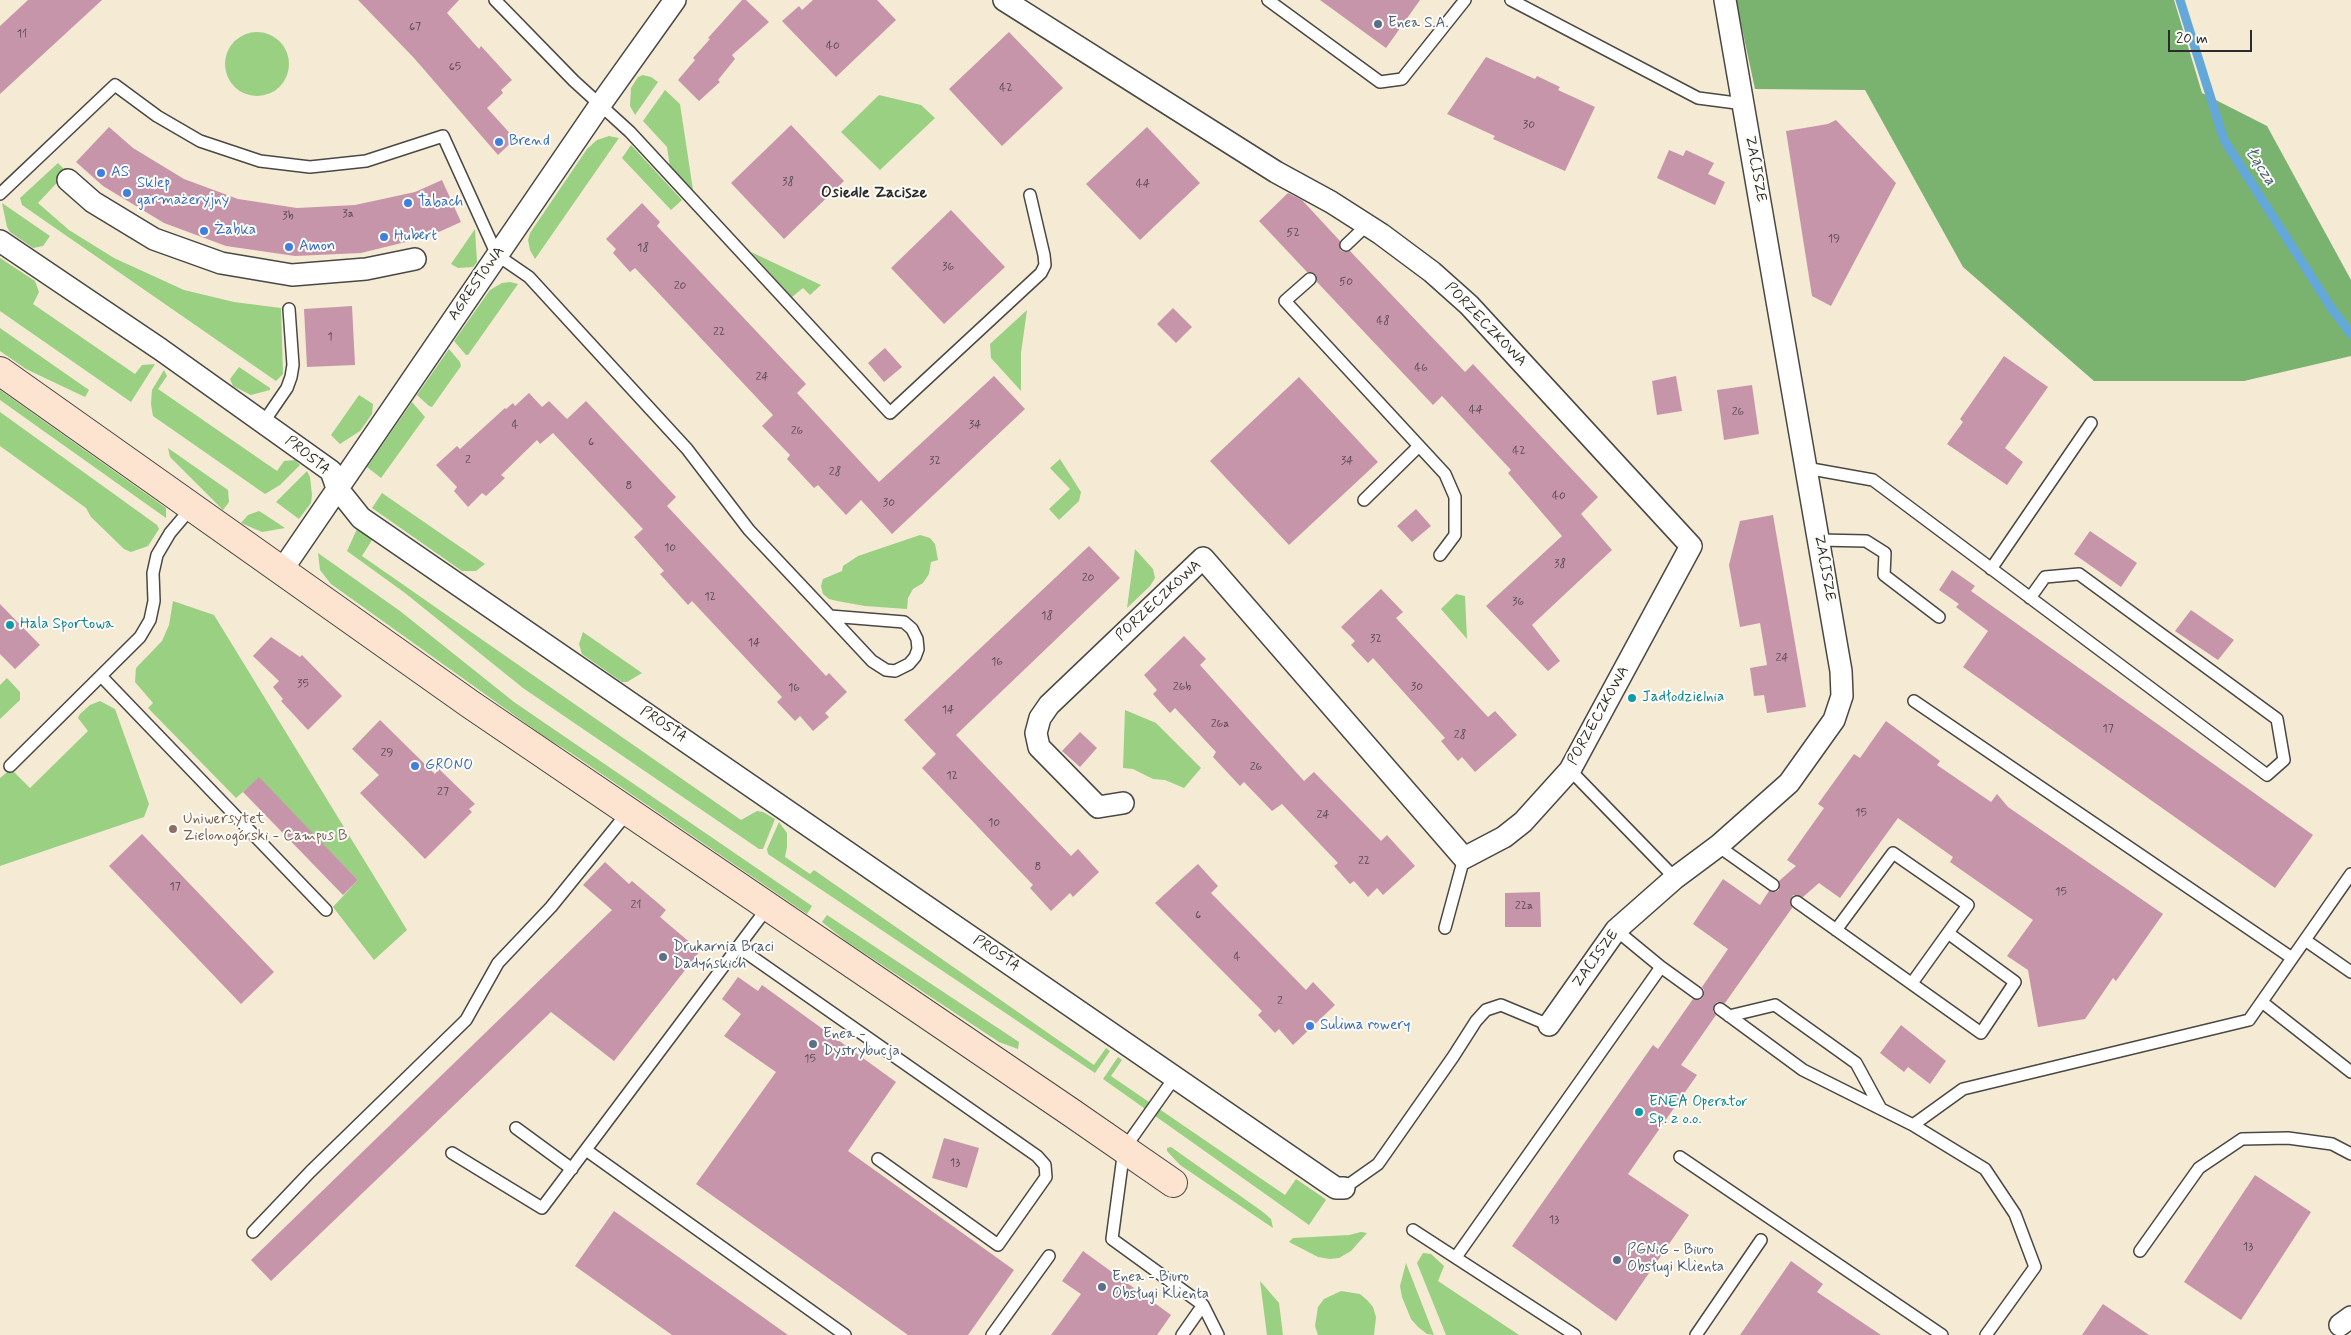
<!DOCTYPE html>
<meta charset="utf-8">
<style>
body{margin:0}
#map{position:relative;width:2351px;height:1335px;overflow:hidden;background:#f5ead4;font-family:Mynerve,sans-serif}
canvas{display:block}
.scale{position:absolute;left:2168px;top:30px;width:84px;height:22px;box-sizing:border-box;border:2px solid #2b2b2b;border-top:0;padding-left:6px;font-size:15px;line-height:18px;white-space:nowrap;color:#2b2b2b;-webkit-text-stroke:4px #fdfcf7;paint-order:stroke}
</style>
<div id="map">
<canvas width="2351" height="1335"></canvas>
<div class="scale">20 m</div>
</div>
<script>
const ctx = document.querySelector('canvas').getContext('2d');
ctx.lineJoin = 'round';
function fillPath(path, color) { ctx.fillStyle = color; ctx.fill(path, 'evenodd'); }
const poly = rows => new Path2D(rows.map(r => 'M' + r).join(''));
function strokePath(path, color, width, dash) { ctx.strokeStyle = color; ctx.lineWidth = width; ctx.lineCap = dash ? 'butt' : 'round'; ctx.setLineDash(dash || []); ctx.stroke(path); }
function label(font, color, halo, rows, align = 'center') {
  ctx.font = font + ' Mynerve,sans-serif'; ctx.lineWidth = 4; ctx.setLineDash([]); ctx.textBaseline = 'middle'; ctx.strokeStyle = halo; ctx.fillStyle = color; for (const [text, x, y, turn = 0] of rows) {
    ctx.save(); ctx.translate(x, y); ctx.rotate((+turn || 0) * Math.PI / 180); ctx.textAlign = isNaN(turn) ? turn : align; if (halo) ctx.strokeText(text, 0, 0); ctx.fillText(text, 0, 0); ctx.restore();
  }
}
fillPath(poly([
 '225 64a32 32 0 1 1 64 0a32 32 0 1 1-64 0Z',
 [643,75,651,77,658,82,635,115,630,106,631,88,638,77],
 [665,90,680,104,693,190,670,167,667,147,643,121],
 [879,95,921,105,935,118,880,170,841,132],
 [609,136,619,138,535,259,530,250,528,240,530,233,587,149,597,140],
 [631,145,682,200,671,210,622,158],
 [58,163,67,172,38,203,69,230,114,258,184,290,234,302,281,308,283,374,276,381,22,205,20,198],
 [2,203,50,236,43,246,33,248,10,232,7,227],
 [475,229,477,262,473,267,458,268,451,264],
 [751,252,821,285,810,295,803,288,792,297],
 [0,258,35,281,39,292,33,304,135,374,142,365,155,364,131,402,0,311],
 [510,282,518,284,468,355,466,355,454,341,490,290,502,283],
 [1027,310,1021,353,1021,391,991,358,990,344],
 [0,328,89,390,85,397,26,369,0,351],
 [449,349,460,362,461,366,432,407,429,406,417,395],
 [239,367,270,388,270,390,251,395,233,386,230,379],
 [164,370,167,376,158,389,277,471,284,461,295,460,300,465,280,485,265,494,153,416,151,404,152,390],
 [0,390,166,508,166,518,0,400],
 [359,395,373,404,372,414,360,431,340,444,331,435],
 [412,402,425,417,381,478,367,467],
 [0,412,157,525,159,529,148,546,131,552,124,549,91,517,86,508,0,446],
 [168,448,228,490,229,502,223,510,170,457],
 [1060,459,1081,492,1079,501,1059,520,1049,509,1070,489,1050,468],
 [307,471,310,477,312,495,311,503,299,519,276,502],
 [382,493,485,564,476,571,462,571,372,508],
 [259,511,267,516,285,528,262,532,241,523,248,515],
 [357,529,372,540,362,556,741,820,757,811,763,812,775,819,763,849,759,849,523,688,405,593,347,551],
 [920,535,930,538,935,544,938,560,931,562,929,574,923,583,913,589,908,598,907,609,865,606,837,601,829,599,823,594,821,586,823,579,842,571,843,566,858,556],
 [1135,549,1153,569,1155,578,1150,586,1127,608],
 [318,553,400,611,514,702,812,906,807,914,571,753,545,737,331,584,320,570],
 [1456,594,1465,596,1467,639,1441,609],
 [173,601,214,615,407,930,374,960,333,907,358,880,259,778,236,798,148,708,153,703,135,682,136,668,162,641,169,625],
 [583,632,642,673,627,682,622,682,582,654,579,644],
 [7,678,20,692,20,700,0,719,0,685],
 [100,701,115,709,149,804,144,817,0,866,0,778,11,769,30,788,88,731,78,718,80,714,90,705],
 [1125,710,1156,723,1201,768,1184,788,1165,780,1153,779,1133,769,1123,768],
 [779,822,787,833,787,847,785,857,810,874,814,870,1094,1065,1106,1048,1110,1051,1095,1073,768,854,767,849],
 [827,915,1019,1042,1018,1049,999,1042,846,941,822,922],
 [1118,1057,1122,1060,1111,1076,1285,1195,1296,1179,1324,1198,1326,1200,1309,1225,1103,1079],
 [1171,1147,1263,1212,1271,1219,1273,1228,1180,1165,1167,1151,1167,1148],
 [1361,1232,1367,1233,1351,1251,1339,1258,1330,1259,1318,1257,1289,1242,1293,1238,1349,1235],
 [1423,1253,1431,1254,1444,1266,1438,1281,1519,1335,1446,1335,1417,1263],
 [1406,1263,1434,1335,1427,1334,1418,1327,1411,1319,1402,1297,1400,1286],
 [1260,1281,1279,1303,1283,1335,1267,1335],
 [1341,1291,1360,1294,1367,1300,1373,1307,1376,1317,1374,1335,1318,1335,1315,1326,1318,1307,1324,1299]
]), '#99d082');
fillPath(poly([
 [1736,0,2174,0,2202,93,2267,126,2351,280,2351,356,2244,381,2094,381,1963,267,1865,90,1755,89]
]), '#7ab270');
strokePath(poly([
 [2180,0,2224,140,2332,309,2351,334]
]), '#64a8d9', 9);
fillPath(poly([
 [28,0,102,0,0,94,0,26],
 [358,0,459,0,447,13,479,49,481,46,512,80,501,90,503,93,487,108,515,139,498,155,414,58],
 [742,0,746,0,769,22,732,55,735,59,718,80,720,82,699,101,678,80,695,60,693,58,710,39,708,38],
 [813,0,877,0,896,20,836,77,782,21,799,6,802,10],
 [1320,0,1420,0,1386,48],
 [1009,32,1063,88,1002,146,949,89],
 [1486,57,1535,79,1537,76,1560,87,1558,90,1595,107,1565,171,1493,139,1495,136,1447,114],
 [1836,120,1896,183,1831,306,1812,296,1786,131,1828,124],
 [791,125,844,181,784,239,731,183],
 [109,127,133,148,184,179,238,199,297,208,355,205,415,192,442,180,461,222,430,236,361,253,295,256,226,246,164,223,103,186,76,162],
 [1147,127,1200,183,1140,240,1086,184],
 [1669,150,1683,156,1686,150,1714,163,1708,174,1725,182,1715,205,1657,178],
 [1288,193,1302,200,1340,241,1340,250,1344,252,1350,251,1465,372,1473,364,1598,497,1581,514,1612,550,1532,625,1560,661,1548,671,1486,606,1562,536,1508,473,1511,470,1442,396,1433,405,1317,282,1315,274,1307,272,1259,221],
 [642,203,660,222,657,226,806,384,797,393,879,482,994,376,1025,409,892,534,861,500,846,515,818,485,814,488,787,459,790,455,762,426,773,415,635,268,630,272,613,253,616,249,606,239],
 [951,210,1005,267,944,324,891,268],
 [352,306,355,365,307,367,304,309],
 [1173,308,1192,327,1176,343,1157,324],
 [885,348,902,367,884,382,868,363],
 [2004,356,2048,387,2005,448,2023,462,2007,485,1947,444,1963,422,1960,419],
 [1676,376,1682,411,1657,415,1652,381],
 [1299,377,1378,462,1289,545,1210,461],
 [1752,385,1759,434,1724,440,1717,390],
 [529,393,542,407,549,401,567,419,586,401,676,497,667,506,826,676,829,673,847,692,825,713,829,717,813,731,800,716,795,721,777,702,782,697,692,601,688,605,660,574,664,571,634,537,643,529,553,433,540,444,537,440,501,475,505,478,486,496,482,493,468,507,454,491,457,487,436,465,457,446,460,449,505,408,506,409,513,403,515,406],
 [1416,509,1431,526,1412,542,1397,526],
 [1773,515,1806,707,1767,713,1764,695,1754,696,1750,668,1767,665,1760,623,1740,627,1729,565,1740,521],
 [2090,531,2137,563,2121,587,2074,554],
 [1089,546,1120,578,956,735,1071,856,1078,849,1099,872,1073,897,1070,893,1051,911,1030,888,1033,885,922,768,936,754,904,720],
 [1952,570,1975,586,1971,591,2313,835,2275,888,1963,667,1988,631,1956,607,1959,604,1939,590],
 [1381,589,1403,612,1396,618,1488,717,1495,711,1517,735,1475,772,1462,757,1458,761,1441,741,1445,738,1373,658,1368,663,1351,645,1355,641,1341,627],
 [0,604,40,645,15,669,0,654],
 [2191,610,2234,640,2218,660,2175,631],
 [1184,636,1206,659,1200,665,1304,781,1314,772,1381,841,1387,835,1415,866,1383,895,1377,888,1368,897,1354,881,1350,884,1334,866,1338,863,1282,804,1272,811,1244,782,1240,786,1213,757,1216,752,1175,708,1170,713,1153,694,1157,690,1144,675],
 [271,637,300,657,302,655,342,696,308,730,281,701,283,699,273,687,279,681,253,656],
 [380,720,435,774,439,769,475,804,469,809,472,812,425,859,360,793,379,775,352,749],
 [1886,721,1940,761,1937,765,1991,802,1997,794,2008,807,2163,914,2116,981,2113,978,2085,1019,2038,1027,2028,970,2007,956,2033,920,1950,862,1953,857,1898,818,1840,898,1819,883,1803,897,1793,895,1790,902,1792,908,1725,1003,1717,1002,1714,1005,1713,1012,1716,1015,1681,1065,1697,1075,1628,1174,1689,1215,1616,1321,1512,1246,1653,1045,1658,1049,1693,999,1700,1000,1703,997,1704,990,1702,987,1728,949,1693,924,1723,879,1760,905,1769,891,1776,892,1779,890,1779,881,1796,866,1787,860,1824,808,1818,804,1854,754,1860,758],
 [1080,732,1097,748,1080,767,1062,751],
 [259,777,358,880,343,895,243,792],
 [142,834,274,972,241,1004,109,866],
 [605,862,629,884,632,881,666,910,660,917,700,951,614,1061,551,1012,271,1281,251,1260,612,910,583,885],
 [1198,864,1218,886,1211,893,1306,990,1313,982,1335,1005,1293,1045,1279,1029,1275,1033,1258,1015,1262,1011,1155,903],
 [1540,892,1541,927,1505,927,1505,893],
 [738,977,758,991,762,985,896,1082,848,1151,1014,1270,968,1335,908,1335,696,1184,776,1072,724,1036,741,1014,722,999],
 [1901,1025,1946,1061,1930,1084,1908,1067,1904,1072,1880,1053],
 [944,1138,979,1148,967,1188,932,1178],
 [2255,1175,2311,1212,2241,1320,2184,1282],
 [614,1211,788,1335,672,1335,575,1266],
 [1083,1251,1171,1315,1157,1335,1051,1335,1081,1294,1062,1281],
 [1791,1261,1823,1284,1817,1292,1881,1335,1740,1335],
 [2103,1304,2149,1335,2082,1335]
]), '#c795aa');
const lane = poly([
 [495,0,574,81,630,132,890,413,1041,273,1045,265,1044,255,1030,195],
 [1268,0,1380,82,1402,79,1465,0],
 [1511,0,1698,98,1744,104],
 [0,194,115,85,157,116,200,141,260,161,310,167,366,161,443,136,497,255,529,277,687,449,749,530,830,616,872,661,886,670,895,671,909,664,915,657,918,649,917,639,912,629,904,622,830,616],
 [1346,245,1367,225],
 [1310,279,1285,301,1445,474,1455,497,1455,535,1440,555],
 [263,423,287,388,291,377,293,365,289,309],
 [1806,468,1873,480,2267,775,2284,760,2277,719,2079,574,2045,577,2030,598],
 [1364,500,1419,446],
 [1819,540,1866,541,1885,553,1884,575,1939,617],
 [1991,569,2091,423],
 [101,676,326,910],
 [1914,701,2292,958],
 [10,766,140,637,150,620,154,601,153,573,157,555,170,533,192,507],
 [1570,770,1675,878],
 [1718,846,1773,885],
 [1797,902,1981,1033,2015,982,1948,933],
 [1445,928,1464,858],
 [1616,930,1661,967,1697,993],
 [1836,930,1893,853,1958,898,1968,905,1912,983],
 [2305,940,2351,972],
 [738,947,1037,1156,1045,1165,1046,1177,998,1245,878,1159],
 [2262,1002,2351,1072],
 [1720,1009,1803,1070,1913,1125,1985,1169,2015,1214,2035,1267,1986,1335],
 [1729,1016,1775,1005,1856,1063,1881,1109],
 [1175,1077,1124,1149,1112,1239,1203,1305,1218,1335],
 [1913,1125,1963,1089,2249,1020,2351,874],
 [516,1128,572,1169],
 [586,1150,845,1335],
 [452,1153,542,1208,768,907],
 [1680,1157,1942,1335],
 [1344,1188,1378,1164,1453,1057,1476,1021,1486,1010,1501,1005,1549,1025],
 [1413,1230,1575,1335],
 [253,1232,310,1172,466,1020,498,963,551,907,628,812],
 [2140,1251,2199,1168,2242,1139,2288,1138,2332,1144,2351,1154],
 [1456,1257,1661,967],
 [992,1335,1049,1256],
 [1182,1335,1203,1305],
 [1696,1335,1761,1240]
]);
const street = poly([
 [1004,0,1276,172,1331,202,1381,234,1432,272,1469,305,1691,546,1570,770,1523,822,1504,837,1464,858,1203,558,1049,705,1040,718,1036,733,1039,747,1098,807,1123,803],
 [68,180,93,202,154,239,221,263,292,275,366,269,415,259],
 [0,241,160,349,331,471,337,488,361,518,1327,1182,1336,1188,1344,1188],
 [282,570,600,105,675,0],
 [1549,1025,1616,930,1675,878,1718,846,1789,783,1834,720,1842,696,1841,671,1725,0],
 [2340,1325,2351,1317]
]);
const secondary = poly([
 [0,371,470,704,1069,1111,1173,1183]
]);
strokePath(lane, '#494844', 14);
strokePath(street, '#494844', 24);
strokePath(secondary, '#494844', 30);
strokePath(lane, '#fff', 11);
strokePath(street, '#fff', 21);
strokePath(secondary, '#fde4d1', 28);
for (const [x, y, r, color] of [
 [1378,24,5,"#5c6f8a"],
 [499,142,5,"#3f7fe0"],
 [101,173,5,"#3f7fe0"],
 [127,193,5,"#3f7fe0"],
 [408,203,5,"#3f7fe0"],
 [204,231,5,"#3f7fe0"],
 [384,237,5,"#3f7fe0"],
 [289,247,5,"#3f7fe0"],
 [10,625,5,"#0f9aa8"],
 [1632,698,5,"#0f9aa8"],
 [415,766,5,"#3f7fe0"],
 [173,829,5,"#8d6e63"],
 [663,957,5,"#5c6f8a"],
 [1310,1026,5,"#3f7fe0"],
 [813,1044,5,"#5c6f8a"],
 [1639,1112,5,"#0f9aa8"],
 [1617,1260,5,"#5c6f8a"],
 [1102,1287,5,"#5c6f8a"]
]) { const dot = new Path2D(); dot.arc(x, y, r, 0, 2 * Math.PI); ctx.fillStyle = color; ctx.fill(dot); strokePath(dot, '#fdfcf7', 2); }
label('12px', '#52464b', null, [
 ["67",415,27],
 ["11",22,34],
 ["40",833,46],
 ["65",455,67],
 ["42",1006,88],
 ["30",1529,125],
 ["38",788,182],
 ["44",1143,184],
 ["3a",348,214],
 ["3b",288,216],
 ["52",1293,233],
 ["19",1834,239],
 ["18",643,248],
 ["36",948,267],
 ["50",1346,282],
 ["20",680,286],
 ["48",1383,321],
 ["22",719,332],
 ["1",330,337],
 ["46",1421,368],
 ["24",762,377],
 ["44",1476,410],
 ["26",1738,412],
 ["4",515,425],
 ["34",975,425],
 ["26",797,431],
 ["6",591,442],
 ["42",1519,451],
 ["2",468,460],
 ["32",935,461],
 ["34",1347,461],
 ["28",835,472],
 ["8",629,486],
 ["40",1559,496],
 ["30",889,503],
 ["10",670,548],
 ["38",1560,564],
 ["20",1088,578],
 ["12",710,597],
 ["36",1518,602],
 ["18",1047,616],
 ["32",1376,639],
 ["14",754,643],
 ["24",1782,658],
 ["16",997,662],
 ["35",303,684],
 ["26b",1182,687],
 ["30",1417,687],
 ["16",794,688],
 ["14",948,710],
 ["26a",1220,724],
 ["17",2108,729],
 ["28",1460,735],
 ["29",387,753],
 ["26",1256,767],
 ["12",952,776],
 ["27",443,792],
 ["15",1861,813],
 ["24",1323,815],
 ["10",994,823],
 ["22",1364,861],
 ["8",1038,867],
 ["17",175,887],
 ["15",2061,892],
 ["21",636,905],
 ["22a",1524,906],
 ["6",1198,915],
 ["4",1237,957],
 ["2",1280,1001],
 ["15",810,1059],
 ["13",955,1163],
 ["13",1554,1220],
 ["13",2248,1247]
]);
label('15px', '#4e5e75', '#fdfcf7', [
 ["Enea S.A.",1388,24],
 ["Drukarnia Braci",673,948],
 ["Dadyńskich",673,965],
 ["Enea -",823,1035],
 ["Dystrybucja",823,1052],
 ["PGNiG - Biuro",1627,1251],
 ["Obsługi Klienta",1627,1268],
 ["Enea - Biuro",1112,1278],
 ["Obsługi Klienta",1112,1295]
], 'left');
label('15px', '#366cbe', '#fdfcf7', [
 ["Brend",509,142],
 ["AS",111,173],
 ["Sklep",137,184],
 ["garmażeryjny",137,201],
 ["Tabach",418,203],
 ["Żabka",214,231],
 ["Hubert",394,237],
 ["Amon",299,247],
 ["GRONO",425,766],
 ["Sulima rowery",1320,1026]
], 'left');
label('15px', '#2b2b2b', '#fdfcf7', [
 ["ZACISZE",1755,169,80],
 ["AGRESTOWA",477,284,-55],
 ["PORZECZKOWA",1485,325,46],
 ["PROSTA",307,456,39],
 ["ZACISZE",1824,568,80],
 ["PORZECZKOWA",1159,601,-43],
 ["PORZECZKOWA",1599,716,-61],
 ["PROSTA",663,725,34],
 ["PROSTA",996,954,34],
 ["ZACISZE",1596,959,-54]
]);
label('15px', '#0d838f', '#fdfcf7', [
 ["Hala Sportowa",20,625],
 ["Jadłodzielnia",1642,698],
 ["ENEA Operator",1649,1103],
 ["Sp. z o.o.",1649,1120]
], 'left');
label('15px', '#785e54', '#fdfcf7', [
 ["Uniwersytet",183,820],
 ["Zielonogórski - Campus B",183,837]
], 'left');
label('italic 16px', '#425d71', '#fdfcf7', [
 ["Łącza",2260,167,57]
]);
label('bold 16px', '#2b2b2b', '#fdfcf7', [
 ["Osiedle Zacisze",874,194]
]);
</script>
